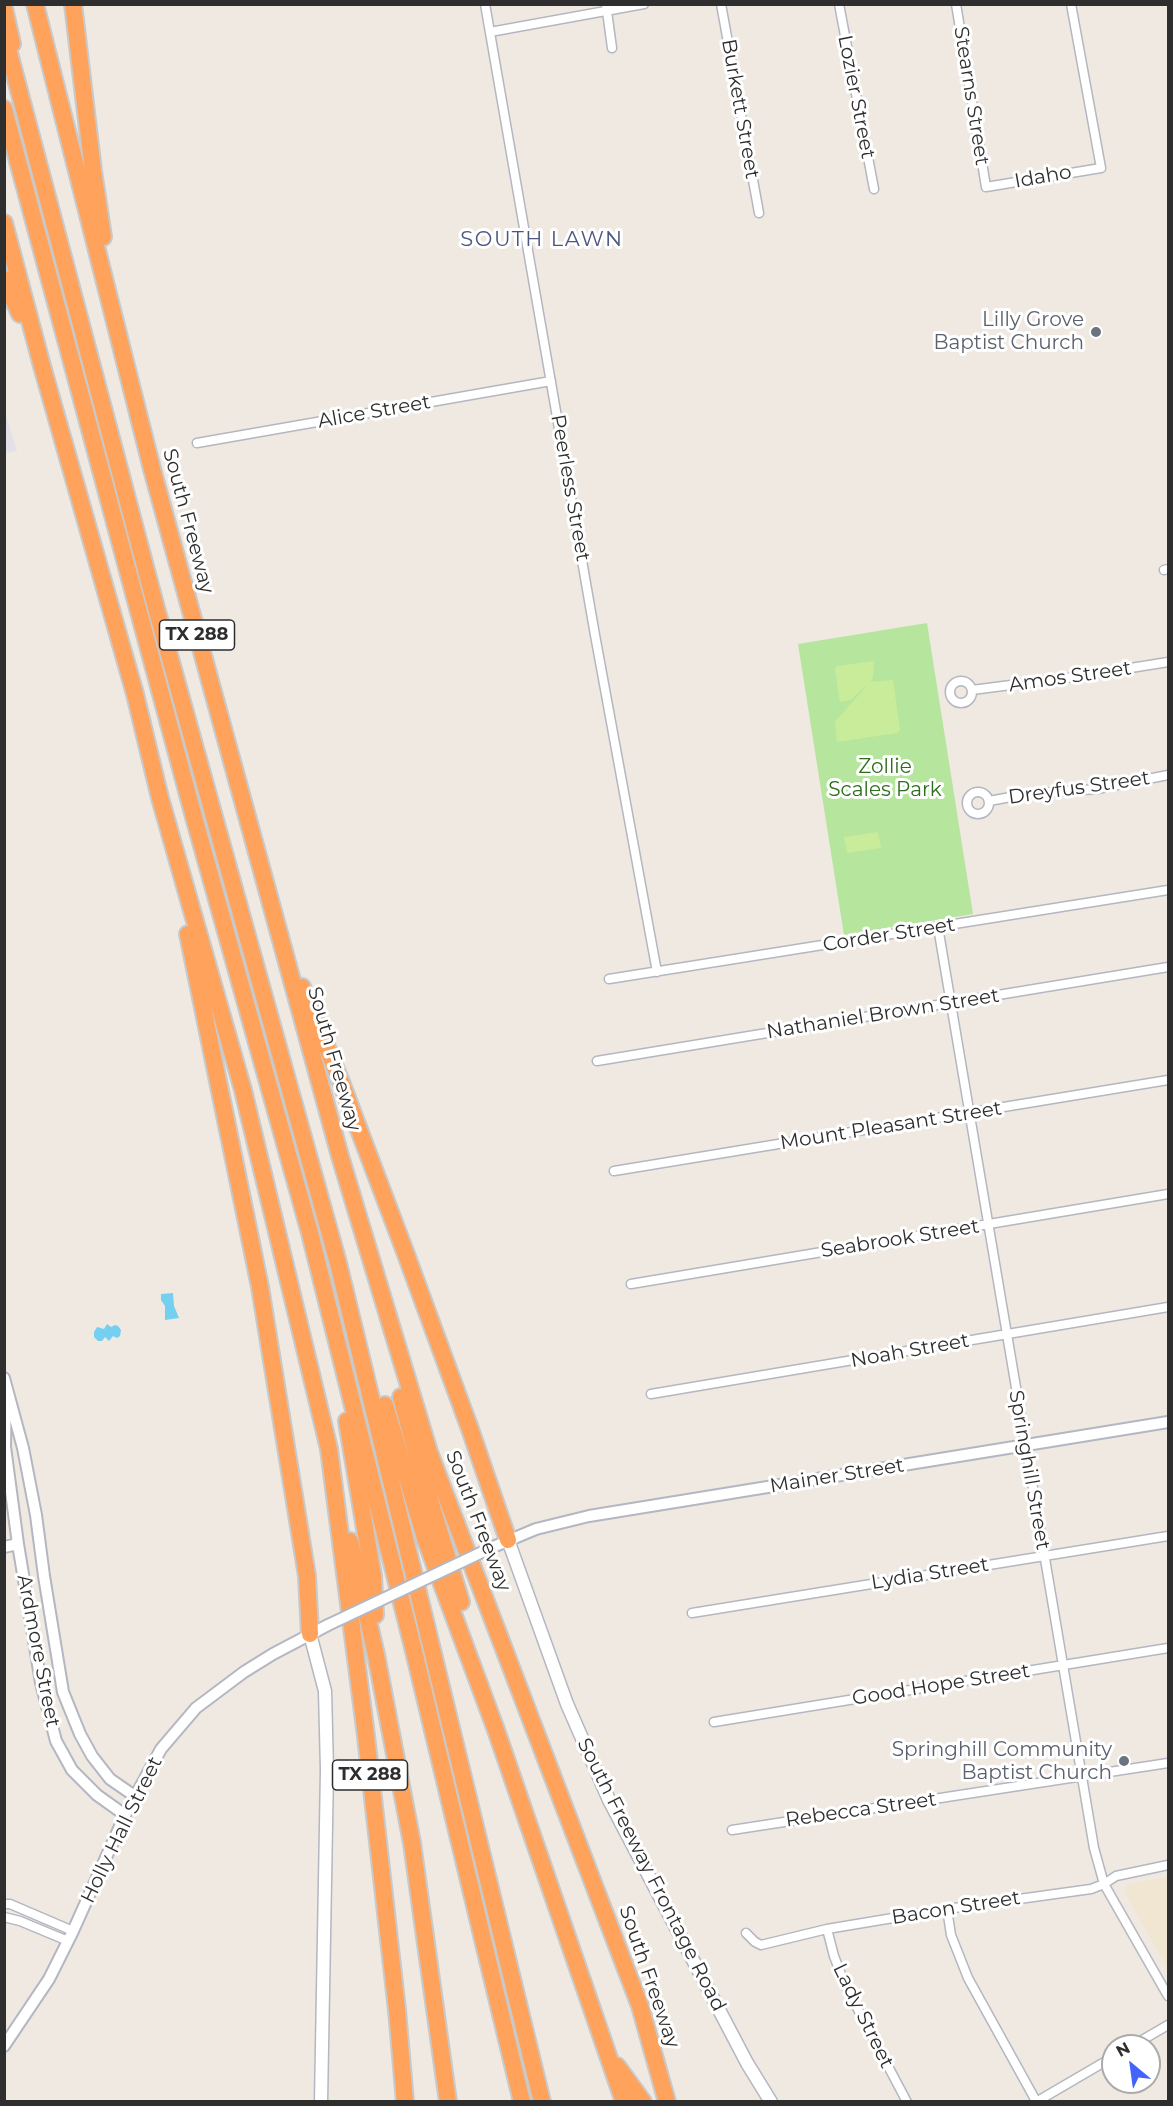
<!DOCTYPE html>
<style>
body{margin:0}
#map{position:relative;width:1173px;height:2106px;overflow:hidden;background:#efe9e1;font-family:Montserrat,sans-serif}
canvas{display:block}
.frame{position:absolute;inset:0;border:6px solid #2e2e2e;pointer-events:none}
.north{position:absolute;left:1101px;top:2034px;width:60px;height:60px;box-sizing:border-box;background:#fff;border:2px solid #ababab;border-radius:50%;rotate:331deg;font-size:16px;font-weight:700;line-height:24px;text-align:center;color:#2e2e2e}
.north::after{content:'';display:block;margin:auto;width:21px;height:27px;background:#4264fb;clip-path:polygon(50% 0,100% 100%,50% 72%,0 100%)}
</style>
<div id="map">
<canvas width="1173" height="2106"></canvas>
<div class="frame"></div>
<div class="north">N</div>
</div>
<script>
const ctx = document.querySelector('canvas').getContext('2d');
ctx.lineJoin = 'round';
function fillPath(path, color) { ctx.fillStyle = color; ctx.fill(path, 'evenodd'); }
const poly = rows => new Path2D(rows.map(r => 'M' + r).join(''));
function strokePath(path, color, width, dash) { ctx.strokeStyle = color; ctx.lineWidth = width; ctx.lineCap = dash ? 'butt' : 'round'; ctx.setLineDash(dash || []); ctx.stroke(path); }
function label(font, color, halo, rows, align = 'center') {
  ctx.font = font + ' Montserrat,sans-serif'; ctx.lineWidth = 6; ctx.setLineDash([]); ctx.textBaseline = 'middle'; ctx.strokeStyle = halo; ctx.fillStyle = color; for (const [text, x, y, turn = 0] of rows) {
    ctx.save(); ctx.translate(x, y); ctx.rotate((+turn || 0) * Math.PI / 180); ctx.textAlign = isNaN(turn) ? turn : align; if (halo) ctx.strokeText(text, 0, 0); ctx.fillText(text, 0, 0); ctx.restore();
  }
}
fillPath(poly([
 [4,409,17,451,5,453,4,453]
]), '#e3e1e8');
fillPath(poly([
 [1168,1877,1168,1969,1125,1893,1128,1884]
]), '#f0e6d1');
fillPath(poly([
 [927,623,973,914,844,935,798,644]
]), '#b6e59e');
fillPath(poly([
 [874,661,873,678,870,682,893,680,900,730,897,733,837,742,835,722,868,684,851,700,840,702,835,669,837,666],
 [878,832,881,848,847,853,844,837]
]), '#c9ec9a');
fillPath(poly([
 [173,1293,174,1306,179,1318,165,1320,165,1306,161,1300,161,1294],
 [107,1324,111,1327,115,1325,118,1326,121,1330,120,1336,117,1338,113,1336,109,1341,105,1337,102,1341,98,1341,94,1337,94,1332,97,1327,104,1329]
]), '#75cff0');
const minor = poly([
 [485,4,595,635,657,972],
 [606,4,612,48],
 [721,4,759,213],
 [839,4,874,189],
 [956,4,986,187,1101,168,1071,4],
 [490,32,644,4],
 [197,443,551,381],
 [1164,570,1168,569],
 '950 692a11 11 0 1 1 22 0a11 11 0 1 1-22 0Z',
 [972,690,1081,676,1168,662],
 '967 803a11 11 0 1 1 22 0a11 11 0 1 1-22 0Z',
 [989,801,1027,794,1097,789,1168,775],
 [938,927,1094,1848,1104,1884,1168,1996],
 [609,979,1168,890],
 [597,1061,1168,967],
 [614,1171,1168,1080],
 [631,1284,1168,1194],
 [651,1394,1168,1307],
 [692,1613,1168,1536],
 [714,1722,1168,1648],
 [732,1830,1168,1763],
 [4,1904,10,1904,73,1931],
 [947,1909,951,1935,968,1978,1036,2101],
 [4,1917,20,1921,68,1941],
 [827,1929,834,1956,845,1985,907,2102],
 [746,1933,755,1942,761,1945,827,1929,947,1909,1091,1889,1104,1884,1116,1876,1168,1865],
 [1132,2046,1168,2025],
 [1036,2102,1113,2057]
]);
const tertiary = poly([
 [4,1378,23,1448,36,1515,44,1576,63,1692,80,1734,92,1756,110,1779,136,1797],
 [6,1387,5,1447,18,1544,41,1683,56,1741,72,1770,97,1795,125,1815],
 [4,1547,18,1544],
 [493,1547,536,1529,589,1516,1168,1422],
 [4,2046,49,1979,73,1931,125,1815,161,1749,196,1708,244,1672,273,1654,328,1625]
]);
const secondary = poly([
 [508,1540,567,1704,609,1800,747,2063,771,2102],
 [310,1634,325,1691,327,1770,321,2102]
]);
const motorway = poly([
 [35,4,152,469,340,1156,429,1452,640,2006,667,2102],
 [73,4,93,171,103,237],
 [4,8,12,44],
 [4,34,156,608,338,1263,542,2102],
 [4,109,194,817,310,1233,414,1651,522,2102],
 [4,223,42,366,135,694,160,798,243,1090,329,1449,366,1736,397,2010,405,2102],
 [4,279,20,314],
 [188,934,260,1287,307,1576,310,1634],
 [302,987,341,1082,407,1257,470,1429,508,1540],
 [401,1397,421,1471,461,1602],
 [385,1405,425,1538,496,1730,624,2102],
 [347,1421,373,1576,375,1615],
 [350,1541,376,1655,412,1843,448,2102],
 [617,2066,643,2102]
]);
strokePath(minor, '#b4b7c1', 11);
strokePath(tertiary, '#b4b7c1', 14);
strokePath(secondary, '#b4b7c1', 15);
strokePath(motorway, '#c9c9c9', 20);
strokePath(minor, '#fff', 8);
strokePath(tertiary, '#fff', 10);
strokePath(secondary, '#fff', 12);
strokePath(motorway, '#ffa35c', 16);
const tertiaryBridge = poly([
 [328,1625,493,1547]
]);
strokePath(tertiaryBridge, '#b4b7c1', 14, []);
strokePath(tertiaryBridge, '#fff', 10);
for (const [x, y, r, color] of [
 [1096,332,6,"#6b7280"],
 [1124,1761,6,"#6b7280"]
]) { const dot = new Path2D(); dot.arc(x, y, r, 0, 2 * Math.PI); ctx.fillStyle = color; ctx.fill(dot); strokePath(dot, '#fff', 2); }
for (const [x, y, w] of [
 [197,635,75],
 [370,1775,75]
]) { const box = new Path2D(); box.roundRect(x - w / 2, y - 15, w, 30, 4.5); ctx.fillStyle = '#fff'; ctx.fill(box); strokePath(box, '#2e2e2e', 1.5); }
label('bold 18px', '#2e2e2e', null, [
 ["TX 288",197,635],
 ["TX 288",370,1775]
]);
label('20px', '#2e2e2e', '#fff', [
 ["Stearns Street",971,96,81],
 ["Lozier Street",856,97,79],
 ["Burkett Street",740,109,80],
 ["Idaho",1043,177,-10],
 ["Alice Street",374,412,-10],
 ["Peerless Street",570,488,80],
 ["South Freeway",188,521,75],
 ["Amos Street",1070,677,-8],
 ["Dreyfus Street",1079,788,-8],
 ["Corder Street",889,935,-9],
 ["Nathaniel Brown Street",883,1014,-9],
 ["South Freeway",334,1059,74],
 ["Mount Pleasant Street",891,1126,-9],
 ["Seabrook Street",900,1239,-9],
 ["Noah Street",910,1351,-10],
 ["Springhill Street",1029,1470,80],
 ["Mainer Street",837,1476,-9],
 ["South Freeway",478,1521,69],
 ["Lydia Street",930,1574,-9],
 ["Ardmore Street",38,1651,79],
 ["Good Hope Street",941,1685,-9],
 ["Rebecca Street",861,1810,-8],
 ["Holly Hall Street",122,1830,-64],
 ["South Freeway Frontage Road",651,1875,63],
 ["Bacon Street",956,1908,-9],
 ["South Freeway",649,1977,71],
 ["Lady Street",863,2016,64]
]);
label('20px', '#5b616d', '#fff', [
 ["Lilly Grove",1084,320],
 ["Baptist Church",1084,343],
 ["Springhill Community",1112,1750],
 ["Baptist Church",1112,1773]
], 'right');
label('20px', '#2c6e1b', '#fff', [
 ["Zollie",885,767],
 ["Scales Park",885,790]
]);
ctx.letterSpacing = '1.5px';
label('21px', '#4d5680', '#fff', [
 ["SOUTH LAWN",542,240]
]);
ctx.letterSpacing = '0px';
</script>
